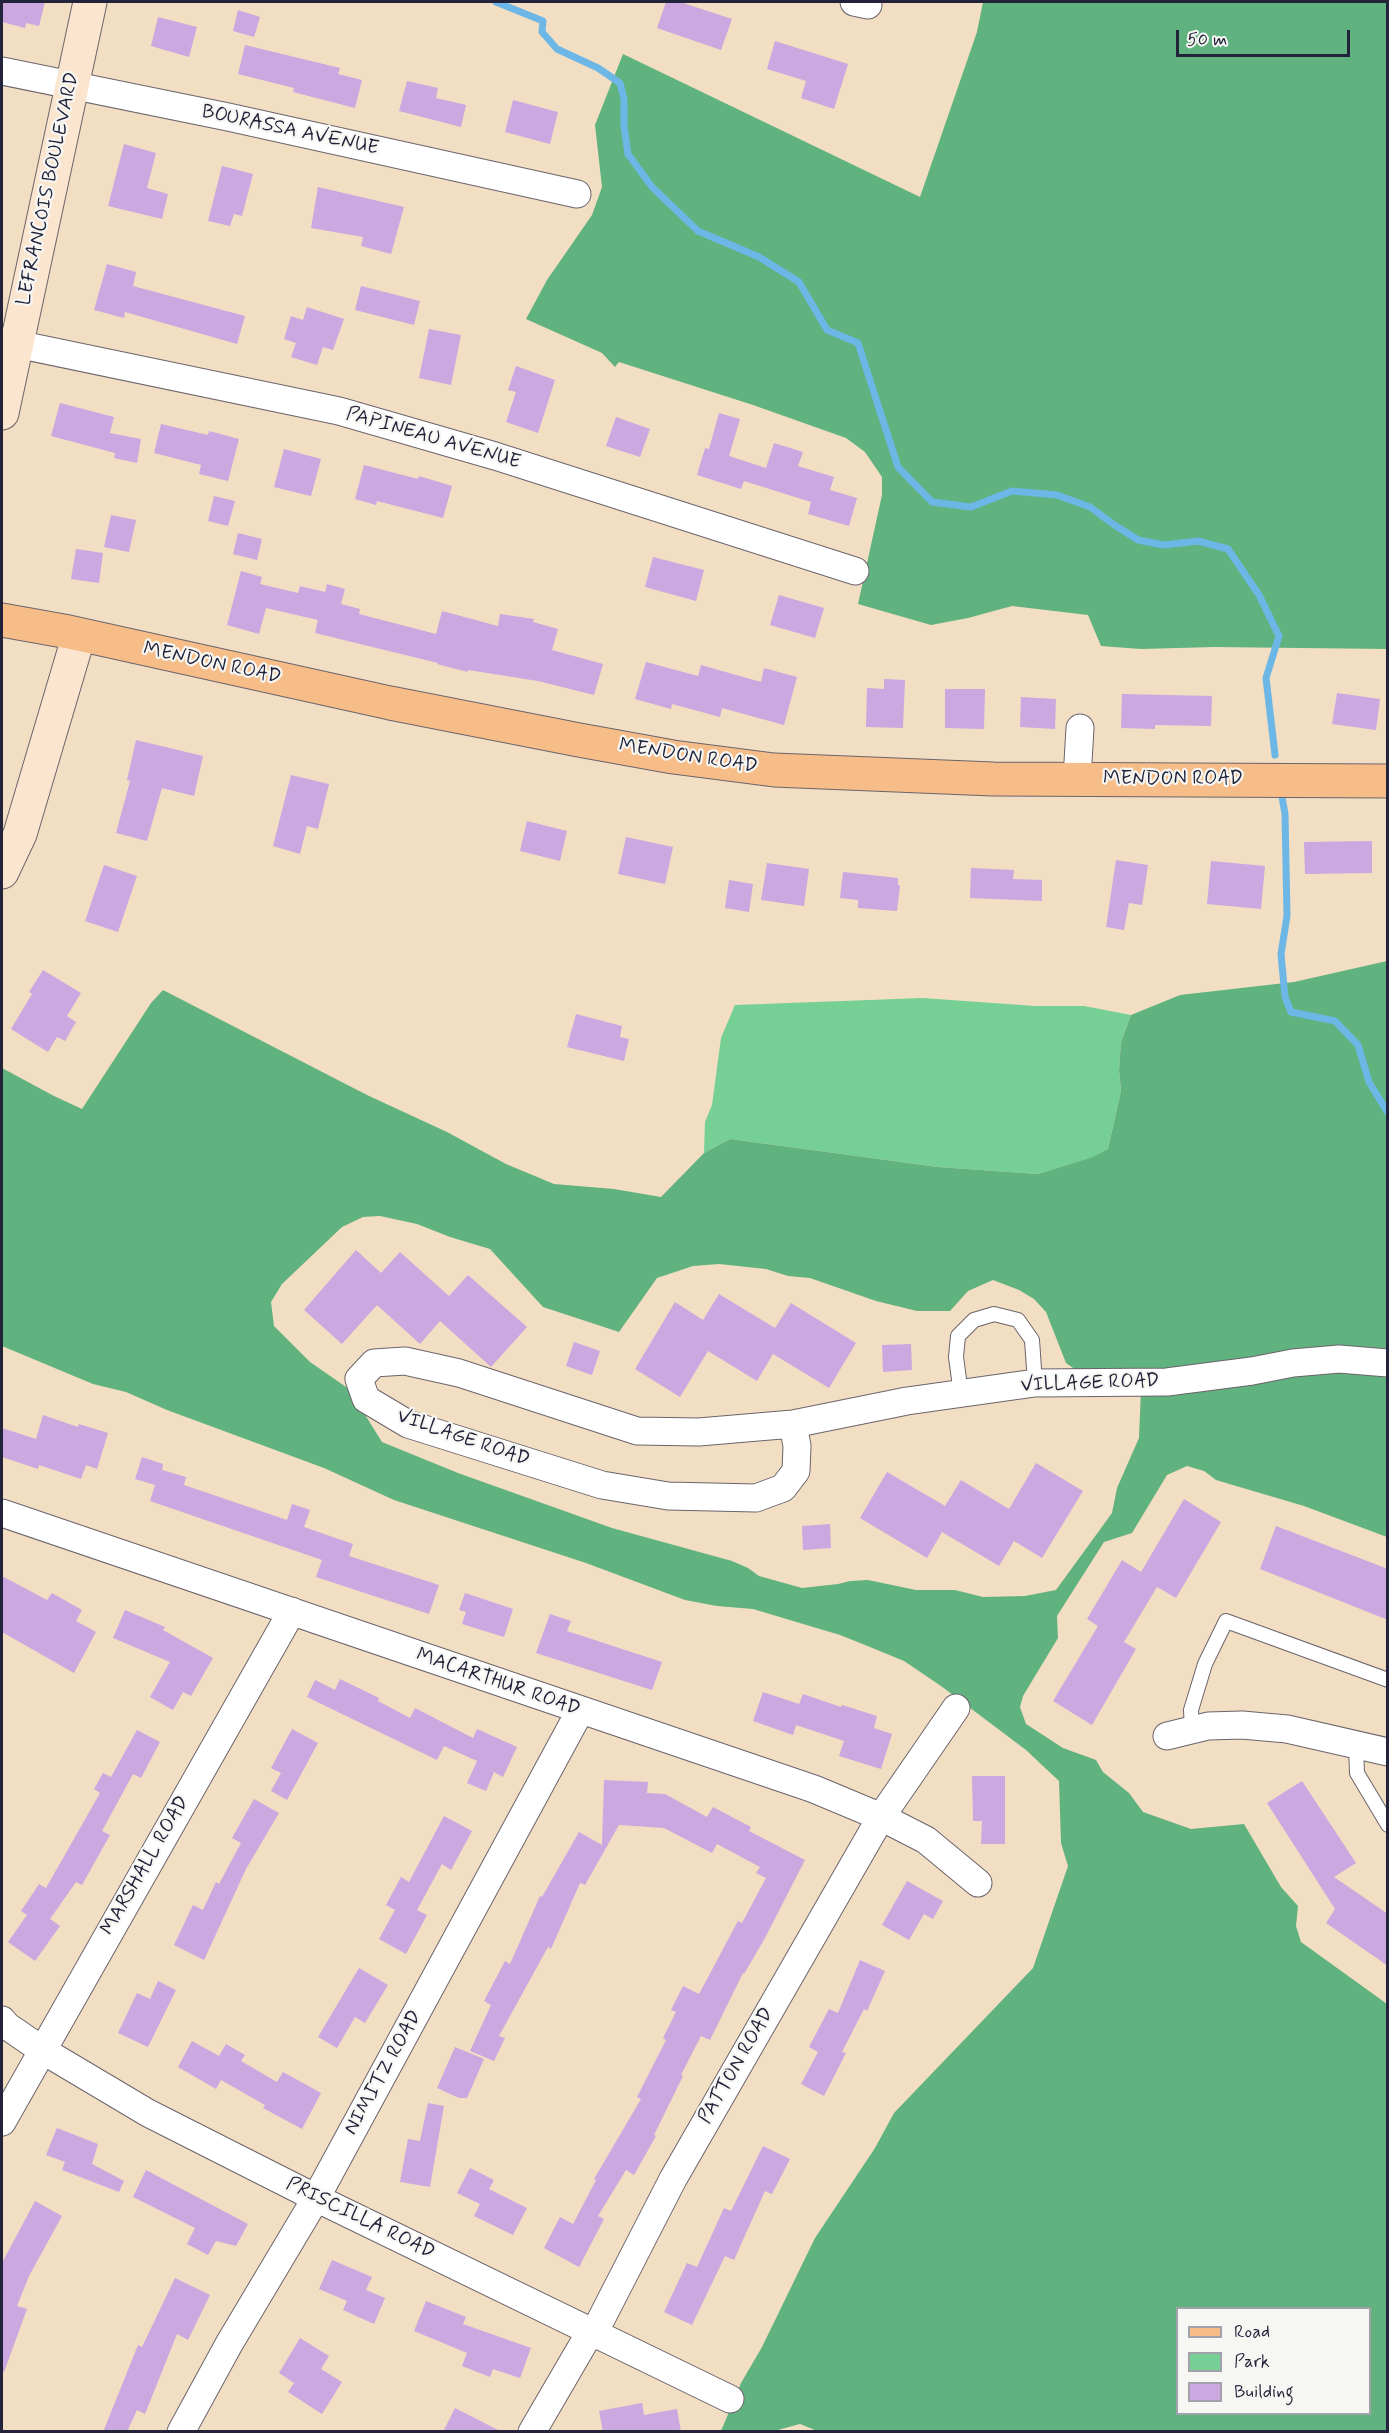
<!DOCTYPE html>
<style>
body{margin:0}
#map{position:relative;width:1389px;height:2433px;overflow:hidden;background:#f2dec3;font-family:Mynerve,sans-serif}
canvas{display:block}
.frame{position:absolute;inset:0;border:3px solid #22223b;pointer-events:none}
.legend{position:absolute;left:1176px;top:2307px;width:195px;height:108px;box-sizing:border-box;background:#f6f6f2;border:2px solid #a1a1a9;margin:0;padding:8px 10px;list-style:none;font-size:18px;color:#22223b}
.legend li{display:flex;align-items:center;gap:12px;height:30px}
.legend b{width:30px;border:2px solid #a1a1a9}
.scale{position:absolute;left:1176px;top:30px;width:174px;height:27px;box-sizing:border-box;border:3px solid #22223b;border-top:0;padding-left:8px;font-size:18px;line-height:21px;white-space:nowrap;color:#22223b;-webkit-text-stroke:4px #f6f6f2;paint-order:stroke}
</style>
<div id="map">
<canvas width="1389" height="2433"></canvas>
<div class="frame"></div>
<ul class="legend">
<li><b style="height:8px;background:#f7bd88"></b>Road</li>
<li><b style="height:16px;background:#76d096"></b>Park</li>
<li><b style="height:16px;background:#cca7e0"></b>Building</li>
</ul>
<div class="scale">50 m</div>
</div>
<script>
const ctx = document.querySelector('canvas').getContext('2d');
ctx.lineJoin = 'round';
function fillPath(path, color) { ctx.fillStyle = color; ctx.fill(path, 'evenodd'); }
const poly = rows => new Path2D(rows.map(r => 'M' + r).join(''));
function strokePath(path, color, width, dash) { ctx.strokeStyle = color; ctx.lineWidth = width; ctx.lineCap = dash ? 'butt' : 'round'; ctx.setLineDash(dash || []); ctx.stroke(path); }
function label(font, color, halo, rows, align = 'center') {
  ctx.font = font + ' Mynerve,sans-serif'; ctx.lineWidth = 4.5; ctx.setLineDash([]); ctx.textBaseline = 'middle'; ctx.strokeStyle = halo; ctx.fillStyle = color; for (const [text, x, y, turn = 0] of rows) {
    ctx.save(); ctx.translate(x, y); ctx.rotate((+turn || 0) * Math.PI / 180); ctx.textAlign = isNaN(turn) ? turn : align; if (halo) ctx.strokeText(text, 0, 0); ctx.fillText(text, 0, 0); ctx.restore();
  }
}
fillPath(poly([
 [923,998,1035,1006,1084,1006,1131,1015,1121,1042,1119,1070,1121,1091,1108,1149,1094,1157,1038,1174,938,1167,730,1139,704,1153,705,1122,712,1105,721,1038,735,1005]
]), '#76d096');
fillPath(poly([
 [983,2,1387,2,1387,649,1214,647,1141,649,1101,646,1088,615,1012,606,968,618,931,625,858,604,882,495,882,477,865,452,846,438,753,405,619,362,615,367,602,353,526,319,547,280,592,215,602,187,595,125,623,54,920,197,977,32],
 [1387,961,1387,1537,1304,1506,1216,1480,1204,1471,1187,1466,1167,1475,1132,1533,1104,1542,1057,1616,1058,1638,1023,1696,1020,1707,1026,1724,1063,1748,1096,1760,1103,1772,1129,1793,1143,1812,1191,1829,1244,1824,1281,1887,1298,1906,1296,1926,1301,1942,1387,2004,1387,2431,820,2432,800,2424,774,2431,721,2431,741,2383,762,2347,815,2238,875,2148,894,2113,1033,1968,1068,1866,1061,1843,1059,1781,1026,1750,941,1686,904,1661,870,1647,840,1635,753,1609,717,1606,685,1600,586,1563,394,1500,324,1468,167,1410,126,1392,93,1384,2,1346,2,1068,54,1096,82,1109,151,1003,163,990,367,1095,447,1132,506,1164,554,1184,614,1189,661,1197,704,1153,730,1139,938,1167,1038,1174,1093,1157,1108,1149,1121,1091,1119,1070,1121,1042,1131,1015,1180,995,1294,982],
 [380,1216,417,1224,450,1237,490,1249,543,1307,619,1332,657,1278,693,1266,719,1264,766,1269,788,1276,810,1278,876,1301,917,1311,950,1311,968,1291,993,1280,1019,1290,1034,1299,1046,1312,1066,1363,1076,1370,1137,1369,1141,1389,1139,1438,1117,1488,1112,1513,1056,1590,1025,1596,983,1597,955,1590,916,1590,868,1580,850,1581,838,1584,802,1588,759,1576,748,1568,732,1561,612,1528,458,1473,382,1442,349,1389,310,1362,274,1326,271,1302,282,1284,342,1227,363,1217],
 [1178,2308,1370,2308,1370,2414,1178,2414]
]), '#60b27f');
strokePath(poly([
 [496,2,543,21,542,32,557,49,598,68,620,83,624,99,624,126,628,154,652,187,698,231,759,257,799,282,827,330,858,343,898,467,932,502,971,507,1012,491,1057,495,1090,507,1113,524,1138,540,1164,545,1198,541,1228,549,1259,595,1279,636,1266,678,1275,755],
 [1282,797,1285,814,1287,916,1281,954,1285,997,1291,1012,1335,1021,1358,1045,1369,1082,1388,1113]
]), '#6db7e6', 7);
fillPath(poly([
 [2,2,45,2,39,26,26,23,25,28,2,22],
 [666,2,680,2,732,19,721,50,657,28],
 [238,10,260,17,254,37,233,31],
 [158,17,197,27,189,57,151,46],
 [775,41,848,64,834,109,801,98,806,81,767,69],
 [245,45,340,68,338,74,362,80,355,108,293,92,294,88,238,74],
 [407,81,438,88,436,98,466,105,461,127,399,111],
 [513,100,558,112,550,144,505,132],
 [124,144,156,153,147,188,168,194,162,219,108,206],
 [222,166,253,174,242,216,234,214,230,226,208,221],
 [318,187,404,207,391,254,361,246,363,237,311,228],
 [107,264,136,272,133,286,245,316,237,344,125,312,124,318,94,310],
 [361,286,420,301,414,325,355,310],
 [307,307,344,319,333,350,323,347,317,365,291,357,296,343,284,339,291,316,303,320],
 [429,329,461,335,451,385,419,378],
 [516,366,555,380,538,433,506,422,516,392,508,390],
 [60,403,114,417,110,433,141,439,137,463,114,458,115,453,51,436],
 [719,413,740,419,729,456,766,468,774,443,803,452,798,466,834,477,830,490,857,498,849,526,808,514,811,502,744,481,741,489,697,475,705,448,709,449],
 [616,417,650,429,640,457,606,446],
 [161,424,208,435,209,431,239,439,228,481,199,474,201,465,154,453],
 [284,449,321,459,311,496,274,487],
 [364,465,418,479,419,476,452,486,443,518,377,501,376,505,355,499],
 [214,496,235,501,228,526,208,521],
 [111,515,136,520,129,552,104,547],
 [238,533,262,539,257,560,233,554],
 [76,549,103,553,99,583,71,579],
 [653,557,704,570,696,601,645,587],
 [241,571,262,577,260,584,298,593,300,586,325,592,327,584,345,589,341,604,360,609,359,614,436,634,442,611,498,626,500,614,534,619,533,622,558,629,552,650,603,664,594,695,538,681,468,670,468,672,437,664,438,663,315,633,318,620,266,608,259,634,227,625],
 [779,595,824,608,815,638,770,625],
 [646,662,698,676,701,665,761,682,764,668,797,677,784,725,722,708,720,717,672,704,671,709,635,699],
 [884,679,905,680,903,728,866,727,867,688,884,689],
 [945,689,985,689,984,729,945,728],
 [1337,693,1380,699,1376,730,1332,724],
 [1122,694,1212,696,1211,726,1155,725,1155,729,1121,728],
 [1021,697,1056,699,1055,729,1020,727],
 [136,740,203,756,194,796,162,788,147,841,116,833,130,781,127,780],
 [291,775,329,784,318,829,307,826,300,854,273,846],
 [527,821,567,831,560,861,520,851],
 [626,837,673,847,665,884,618,874],
 [1372,841,1372,873,1305,874,1304,842],
 [1116,860,1148,865,1142,905,1129,903,1124,930,1106,927],
 [1211,861,1265,866,1261,909,1207,904],
 [767,863,809,869,804,906,761,900],
 [104,865,137,876,118,932,85,921],
 [971,868,1014,870,1013,879,1042,880,1042,901,970,898],
 [843,872,898,878,898,885,900,885,897,911,858,908,858,900,840,898],
 [729,880,753,884,749,912,725,908],
 [43,970,81,993,67,1016,76,1022,65,1041,57,1037,48,1052,11,1029,32,994,29,992],
 [576,1014,622,1026,620,1037,629,1039,624,1061,567,1047],
 [356,1250,381,1273,400,1252,449,1296,468,1275,527,1327,491,1367,440,1321,420,1344,377,1305,342,1344,304,1310],
 [719,1294,775,1328,791,1303,856,1343,829,1388,773,1354,757,1381,708,1351,680,1397,635,1369,675,1302,703,1320],
 [574,1342,600,1351,592,1375,566,1366],
 [911,1344,912,1370,883,1372,882,1345],
 [43,1415,78,1427,79,1424,108,1433,97,1469,86,1465,81,1479,39,1465,38,1469,2,1457,2,1428,36,1439],
 [142,1457,163,1464,162,1470,186,1477,184,1485,287,1520,292,1504,310,1510,304,1527,353,1544,349,1556,439,1585,429,1614,316,1577,322,1560,150,1501,155,1485,135,1479],
 [1036,1463,1083,1491,1042,1558,1014,1541,999,1566,942,1532,927,1558,860,1518,887,1472,945,1506,961,1480,1009,1509],
 [1184,1499,1221,1522,1176,1598,1157,1587,1124,1642,1136,1649,1092,1725,1053,1701,1098,1626,1087,1619,1122,1560,1141,1572],
 [830,1524,831,1548,803,1550,802,1526],
 [1276,1526,1388,1569,1388,1620,1260,1569],
 [2,1576,47,1600,52,1593,82,1610,76,1621,96,1632,74,1673,2,1632],
 [465,1593,513,1609,504,1637,462,1624,466,1612,459,1610],
 [125,1610,165,1627,163,1630,213,1658,191,1696,183,1692,173,1710,150,1697,170,1662,113,1638],
 [550,1614,571,1621,567,1631,662,1662,652,1690,536,1653],
 [340,1679,379,1698,378,1701,410,1718,415,1708,473,1738,477,1729,517,1747,503,1777,494,1772,486,1791,467,1783,477,1761,444,1746,437,1760,307,1697,315,1680,335,1690],
 [763,1692,799,1704,803,1694,841,1707,842,1705,877,1716,874,1728,892,1734,881,1769,839,1756,844,1741,796,1725,793,1735,753,1721],
 [292,1729,318,1743,287,1800,271,1791,281,1773,271,1768],
 [137,1730,160,1742,141,1778,133,1774,102,1831,110,1835,82,1885,76,1882,50,1919,60,1926,35,1961,8,1942,27,1915,21,1911,39,1884,46,1888,100,1793,94,1789,103,1773,111,1777],
 [972,1776,1005,1776,1005,1844,981,1844,982,1821,973,1821],
 [604,1780,648,1782,647,1793,665,1794,707,1817,713,1807,751,1827,749,1831,805,1860,765,1938,744,1974,743,1973,710,2040,701,2036,681,2075,683,2076,654,2135,656,2136,634,2175,626,2170,598,2216,604,2219,579,2267,544,2248,560,2217,573,2224,596,2180,594,2179,641,2099,637,2097,666,2040,663,2038,676,2012,671,2010,683,1986,699,1994,738,1921,742,1923,766,1878,756,1873,760,1867,717,1844,712,1853,664,1828,619,1825,585,1885,580,1883,551,1949,548,1947,499,2036,505,2038,494,2061,470,2051,491,2005,484,2001,505,1961,510,1964,540,1896,542,1897,579,1832,602,1845],
 [1302,1781,1356,1863,1334,1877,1388,1914,1388,1966,1326,1923,1335,1909,1267,1803],
 [254,1799,279,1813,246,1869,204,1960,174,1945,193,1905,203,1910,216,1882,219,1884,241,1843,232,1838],
 [444,1816,472,1831,451,1870,442,1864,417,1910,427,1915,406,1954,379,1939,395,1910,386,1905,401,1877,409,1882],
 [907,1881,943,1901,933,1919,924,1914,909,1940,882,1925],
 [860,1960,885,1971,867,2011,864,2009,842,2052,846,2053,824,2096,801,2084,818,2052,809,2047,829,2009,838,2013],
 [359,1968,388,1985,365,2023,355,2017,337,2048,318,2037],
 [158,1981,176,1990,148,2047,118,2033,137,1993,150,1999],
 [192,2041,219,2056,226,2044,245,2055,241,2061,277,2082,283,2072,321,2093,302,2129,263,2108,265,2105,221,2080,216,2089,178,2067],
 [455,2047,484,2059,467,2098,459,2098,437,2088],
 [428,2103,444,2106,430,2187,400,2182,408,2139,420,2141],
 [57,2128,98,2144,92,2164,124,2181,119,2192,62,2170,65,2162,46,2155],
 [763,2146,790,2159,772,2194,765,2191,734,2260,725,2256,692,2325,664,2312,687,2263,697,2267,724,2208,731,2211],
 [470,2168,494,2180,489,2189,527,2208,513,2235,474,2216,480,2204,457,2193],
 [146,2170,248,2224,236,2246,216,2241,208,2255,187,2244,195,2228,133,2197],
 [35,2201,62,2216,29,2276,17,2306,27,2309,4,2372,2,2372,2,2263],
 [332,2260,372,2277,366,2290,385,2298,374,2324,343,2310,347,2301,319,2289],
 [175,2278,210,2295,188,2340,177,2334,145,2414,137,2410,127,2432,103,2432,138,2345,142,2347],
 [426,2301,466,2317,463,2324,531,2348,520,2378,493,2369,490,2377,462,2366,467,2353,414,2331],
 [300,2338,329,2356,321,2369,342,2382,322,2414,288,2392,294,2383,279,2373],
 [642,2403,644,2415,677,2409,681,2432,603,2432,599,2411],
 [455,2408,502,2432,443,2432]
]), '#cca7e0');
const lane = poly([
 [961,1394,956,1357,958,1336,974,1320,994,1314,1018,1320,1032,1340,1035,1383],
 [1192,1729,1191,1710,1205,1664,1226,1621,1388,1680],
 [1356,1745,1357,1773,1388,1825]
]);
const street = poly([
 [854,2,868,5],
 [2,71,228,117,577,194],
 [2,341,339,411,495,456,855,571],
 [1077,779,1080,728],
 [405,1361,459,1373,637,1431,699,1432,793,1424,797,1446,796,1471,783,1488,756,1498,668,1496,602,1485,408,1424,366,1399,359,1379,374,1363,405,1361],
 [793,1424,907,1401,1035,1383,1167,1382,1252,1371,1293,1363,1339,1359,1388,1363],
 [2,1513,814,1789,881,1817,926,1840,978,1883],
 [1167,1736,1208,1726,1242,1725,1287,1729,1388,1752],
 [2,2020,7,2026,42,2050,148,2113,316,2198,730,2399],
 [2,2122,292,1611],
 [181,2432,229,2344,316,2198,580,1711],
 [532,2432,585,2341,594,2333,673,2179,881,1817,956,1708]
]);
const secondary = poly([
 [2,413,90,2],
 [2,872,20,834,79,635]
]);
const primary = poly([
 [2,620,69,632,390,703,579,740,673,757,774,770,993,779,1388,781]
]);
strokePath(lane, '#6b646b', 16);
strokePath(street, '#6b646b', 29);
strokePath(secondary, '#6b646b', 35);
strokePath(primary, '#6b646b', 35);
strokePath(lane, '#fff', 14);
strokePath(street, '#fff', 27);
strokePath(secondary, '#fce5cf', 33);
strokePath(primary, '#f7bd88', 33);
label('20px', '#22223b', '#f6f6f2', [
 ["BOURASSA AVENUE",290,131,12],
 ["LEFRANCOIS BOULEVARD",49,189,-78],
 ["PAPINEAU AVENUE",433,439,16],
 ["MENDON ROAD",212,664,12],
 ["MENDON ROAD",688,757,9],
 ["MENDON ROAD",1173,780],
 ["VILLAGE ROAD",1090,1384,-2],
 ["VILLAGE ROAD",463,1439,19],
 ["MACARTHUR ROAD",498,1683,19],
 ["MARSHALL ROAD",146,1866,-60],
 ["PATTON ROAD",737,2066,-60],
 ["NIMITZ ROAD",384,2073,-61],
 ["PRISCILLA ROAD",360,2219,26]
]);
</script>
